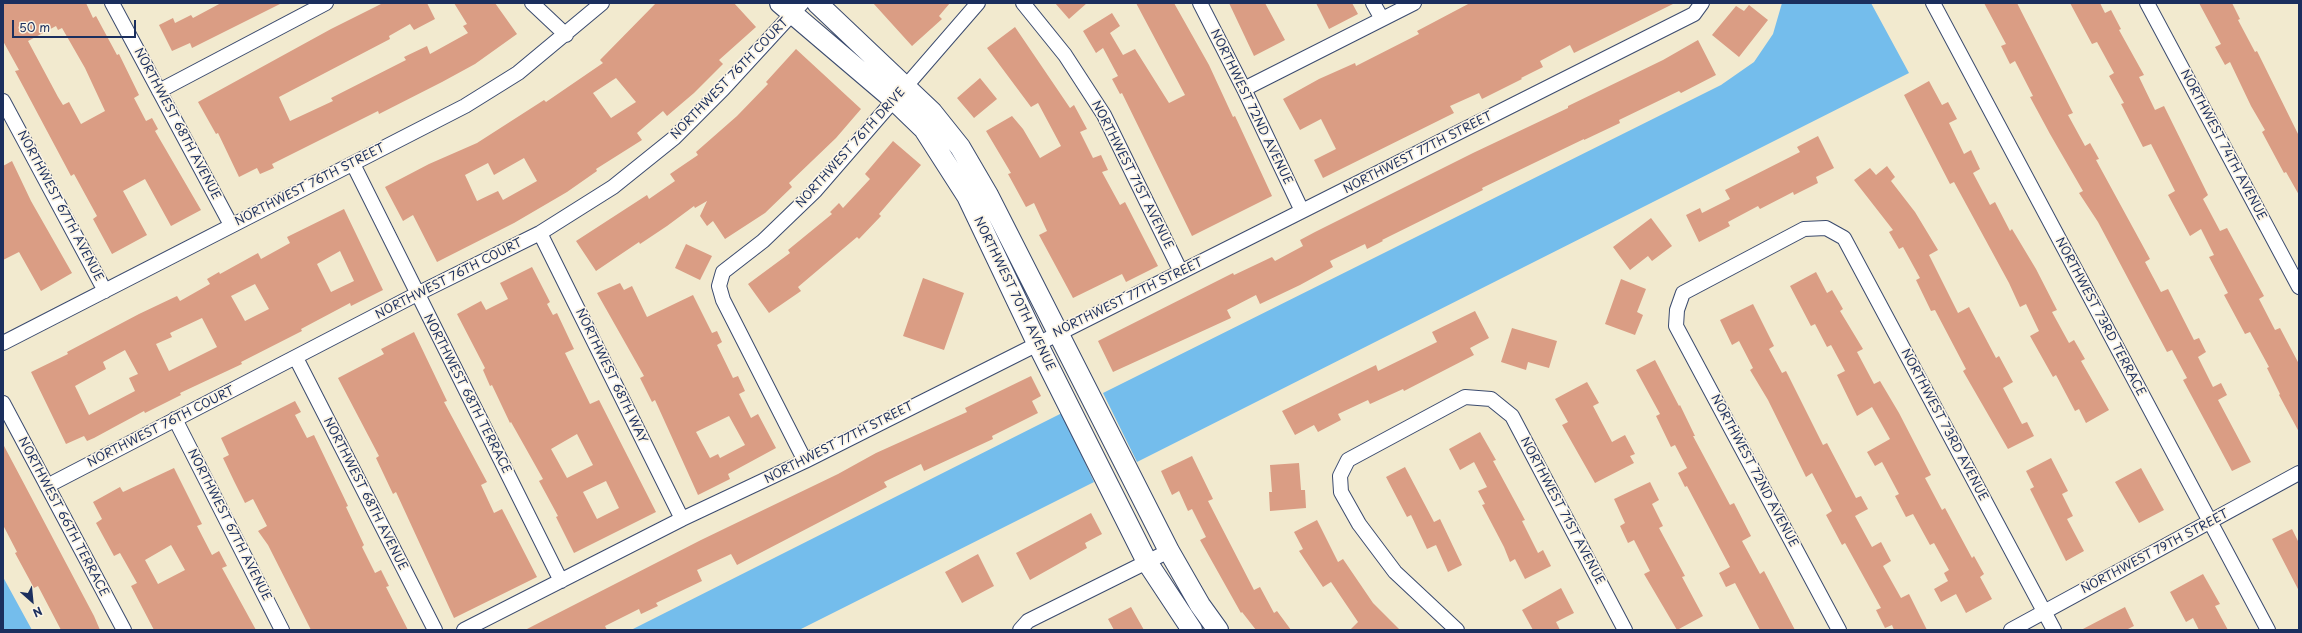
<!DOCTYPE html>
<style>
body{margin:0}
#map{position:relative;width:2302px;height:633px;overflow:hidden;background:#f2eacf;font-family:"Playpen Sans",sans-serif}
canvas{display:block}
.frame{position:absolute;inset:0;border:4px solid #1b2f5e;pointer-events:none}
.north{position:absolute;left:12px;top:581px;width:40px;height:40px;-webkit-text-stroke:3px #fcf5e5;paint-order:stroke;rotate:153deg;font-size:11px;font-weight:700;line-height:16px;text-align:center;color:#1b2f5e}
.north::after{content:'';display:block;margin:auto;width:14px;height:18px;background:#1b2f5e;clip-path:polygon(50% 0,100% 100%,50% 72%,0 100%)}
.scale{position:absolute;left:12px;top:20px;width:124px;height:18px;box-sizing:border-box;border:2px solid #1b2f5e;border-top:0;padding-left:5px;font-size:12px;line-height:14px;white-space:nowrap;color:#1b2f5e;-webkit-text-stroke:3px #fcf5e5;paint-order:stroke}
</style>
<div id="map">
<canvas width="2302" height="633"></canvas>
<div class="frame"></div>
<div class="north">N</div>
<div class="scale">50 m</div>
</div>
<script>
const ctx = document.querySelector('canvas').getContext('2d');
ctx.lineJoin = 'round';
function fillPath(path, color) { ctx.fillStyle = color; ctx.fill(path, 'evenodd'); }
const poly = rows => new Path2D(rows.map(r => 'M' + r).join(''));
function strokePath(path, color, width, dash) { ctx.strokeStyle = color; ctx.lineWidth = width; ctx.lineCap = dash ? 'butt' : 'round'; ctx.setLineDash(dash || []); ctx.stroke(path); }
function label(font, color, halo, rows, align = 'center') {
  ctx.font = font + ' "Playpen Sans",sans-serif'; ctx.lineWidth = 3.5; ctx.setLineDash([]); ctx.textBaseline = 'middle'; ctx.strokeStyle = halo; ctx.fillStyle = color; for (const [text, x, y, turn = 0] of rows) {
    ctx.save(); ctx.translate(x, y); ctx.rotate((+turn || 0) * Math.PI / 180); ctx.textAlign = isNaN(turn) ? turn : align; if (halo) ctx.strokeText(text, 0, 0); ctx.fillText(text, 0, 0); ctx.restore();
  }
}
fillPath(poly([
 [1782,3,1871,3,1909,73,1137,462,1103,393,1721,85,1754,62,1773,34],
 [1062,413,1094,482,799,630,631,630],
 [3,577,32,630,3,630]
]), '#74bdec');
fillPath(poly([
 [3,3,86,3,93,18,96,16,117,55,119,54,139,95,134,98,146,121,152,118,158,129,155,131,201,210,171,226,145,179,123,191,147,235,112,254,93,219,97,216,74,174,71,176,15,71,19,70,3,41],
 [56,26,58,30,62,28,85,68,105,111,81,124,69,102,63,105,58,97,28,41],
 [221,3,282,3,192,48,190,43,172,51,159,25,173,18,175,23,191,15,193,18],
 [383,3,427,3,435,19,414,30,410,24,389,36,390,39,279,97,290,121,333,101,331,98,406,60,404,57,427,46,430,54,468,33,463,26,467,24,454,3,495,3,517,34,475,64,442,82,379,114,378,111,272,164,274,168,260,174,257,168,239,177,218,133,216,134,198,102,331,29],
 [656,3,734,3,756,27,719,60,723,64,694,93,667,116,663,111,637,133,642,140,596,169,597,171,567,192,514,223,437,262,413,215,403,221,385,187,429,164,477,143,544,100,546,102,603,63,600,60],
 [616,78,636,102,611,118,593,93],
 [524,158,537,181,503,200,498,191,477,201,465,175,488,163,494,175],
 [873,3,950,3,939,16,942,19,912,46],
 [1055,3,1087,3,1069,19],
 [1136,3,1174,3,1209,65,1233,117,1235,116,1272,196,1192,236,1122,93,1120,94,1112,79,1118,76,1103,48,1096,53,1083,31,1112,13,1120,26,1110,33,1123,55,1135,49,1169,103,1185,95],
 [1229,3,1265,3,1285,40,1254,56],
 [1316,3,1352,3,1358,14,1329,29],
 [1470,3,1675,3,1574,53,1570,45,1540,61,1543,67,1521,78,1522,79,1482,99,1479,93,1450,106,1454,113,1323,178,1314,160,1336,149,1321,119,1300,130,1283,99,1319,79,1355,63,1356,66,1419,34,1417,31],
 [1984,3,2017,3,2073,113,2068,115,2085,146,2090,143,2099,159,2096,160,2150,259,2145,262,2161,292,2168,289,2194,340,2199,338,2206,352,2198,357,2213,387,2221,383,2227,395,2218,400,2251,462,2232,471,2183,380,2187,378,2172,350,2167,352,2098,222,2079,193,2083,191,2050,134,2030,97,2033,96,2015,61,2010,64,2001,46,2006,44],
 [2070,3,2100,3,2105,13,2111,10,2121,29,2119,30,2144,75,2139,77,2155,110,2164,106,2208,195,2203,199,2220,231,2227,228,2264,296,2259,299,2275,330,2280,328,2299,364,2299,432,2279,395,2280,394,2267,368,2269,367,2250,332,2245,334,2224,295,2228,293,2209,257,2214,255,2201,229,2190,236,2168,195,2175,191,2151,144,2143,147,2121,104,2124,103,2109,76,2114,73,2097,42,2092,44],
 [2199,3,2232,3,2240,19,2238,20,2255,52,2257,51,2299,136,2299,195,2286,172,2284,173,2262,132,2265,130,2251,106,2230,62,2225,65,2215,47,2221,44],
 [1749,5,1768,20,1739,57,1712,35,1736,6,1744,11],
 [1015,27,1070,108,1074,105,1087,129,1080,132,1093,158,1101,155,1108,170,1102,172,1120,205,1125,202,1158,266,1126,282,1122,274,1073,298,1039,235,1047,231,1034,203,1026,207,1008,174,1011,173,986,131,1012,116,1023,129,1040,158,1061,146,1038,103,1031,107,987,48],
 [1698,40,1716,75,1681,93,1679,91,1619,120,1620,123,1584,140,1584,139,1482,188,1483,190,1382,240,1383,241,1367,249,1365,244,1330,261,1333,267,1300,285,1260,304,1256,295,1227,310,1231,318,1113,372,1098,341,1233,273,1234,275,1272,257,1275,261,1303,246,1300,240,1315,232,1473,153,1568,108,1568,106,1663,60],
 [796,49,861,109,836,138,789,183,792,187,765,213,725,239,713,221,707,226,700,216,707,201,695,208,694,206,667,226,640,244,639,242,596,271,576,241,647,195,649,199,675,181,670,174,698,155,696,152,737,116,768,84,766,82],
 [980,78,997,99,974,118,957,98],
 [1929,81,1942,105,1948,102,1957,119,1949,123,1964,154,1971,150,1980,169,1973,173,1990,205,1995,202,2010,231,2012,229,2036,269,2057,310,2052,312,2069,343,2074,340,2085,359,2081,361,2109,410,2086,423,2079,409,2075,411,2056,375,2053,377,2030,336,2039,331,2026,304,2020,307,2009,283,1954,182,1950,184,1904,95],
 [1818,136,1834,168,1816,177,1818,183,1794,195,1793,192,1760,209,1758,206,1728,222,1730,226,1699,242,1686,215,1700,208,1702,213,1730,199,1725,190,1800,152,1797,147],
 [893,141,921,165,879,214,881,216,859,239,857,237,798,287,801,291,769,313,748,284,790,253,788,250,832,214,830,212,839,203,843,208,870,179,865,174],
 [12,161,31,201,72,273,41,291,19,252,3,260,3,166],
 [1887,166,1895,177,1891,181,1915,212,1938,250,1929,255,1958,313,1969,307,1996,358,1999,356,2013,382,2003,388,2022,424,2027,422,2034,436,2008,449,1963,371,1966,369,1935,310,1931,311,1916,280,1920,278,1903,247,1899,249,1889,232,1893,230,1854,180,1870,168,1876,175],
 [344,209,383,290,351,306,350,303,301,329,302,331,241,362,242,364,180,393,181,395,145,413,144,411,94,438,87,441,84,436,66,444,31,372,68,354,67,352,139,314,177,296,180,301,210,284,207,279,219,272,220,274,258,253,261,259,290,243,287,237],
 [340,251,354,281,331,292,317,264],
 [255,284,269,309,245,321,231,296],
 [202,318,217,347,169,371,156,344,172,337,170,333],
 [125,350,138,374,129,378,135,391,89,415,75,386,106,369,103,362],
 [1651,218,1672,246,1652,261,1648,256,1630,270,1613,247],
 [686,244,712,256,700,280,675,268],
 [532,267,550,302,547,304,553,315,557,313,574,349,565,353,590,404,599,400,656,512,574,553,556,517,558,516,539,481,543,479,511,422,510,423,492,385,490,386,483,370,485,368,457,314,481,301,486,310,508,299,500,283],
 [577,434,593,465,567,478,551,449],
 [606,481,619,508,597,519,583,492],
 [1816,272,1827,293,1832,290,1843,309,1840,311,1863,349,1857,352,1874,384,1880,381,1899,413,1931,475,1925,478,1942,510,1945,508,1972,558,1974,556,1984,574,1980,577,1992,599,1966,613,1956,594,1941,602,1934,589,1948,581,1944,573,1949,570,1934,543,1930,545,1913,514,1906,517,1895,496,1899,494,1882,462,1875,466,1867,452,1890,439,1872,407,1857,416,1837,375,1845,371,1831,345,1827,347,1815,324,1811,326,1790,286],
 [923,278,964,293,944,350,903,336],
 [1621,279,1646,289,1637,312,1643,315,1635,335,1605,324],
 [620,283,624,290,632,286,647,317,693,295,712,333,717,331,722,342,717,345,733,378,738,376,745,391,739,394,751,418,758,414,776,448,728,474,730,479,698,495,655,400,652,402,640,378,644,376,597,293],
 [729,416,745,445,720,458,718,454,710,458,696,432],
 [1753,304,1774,346,1769,349,1782,373,1786,371,1823,445,1827,443,1856,498,1861,496,1868,509,1855,516,1872,547,1881,542,1891,561,1883,566,1901,598,1909,594,1927,630,1894,630,1892,625,1885,628,1876,610,1881,608,1845,543,1842,545,1826,515,1832,511,1812,473,1806,477,1768,400,1750,370,1753,368,1739,341,1732,345,1720,320],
 [1475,311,1489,338,1470,348,1474,355,1404,391,1403,389,1370,404,1368,400,1338,414,1341,420,1318,432,1314,425,1295,435,1282,411,1376,365,1378,371,1437,342,1432,332],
 [1512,328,1557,341,1549,368,1528,362,1526,370,1501,362],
 [414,332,447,401,444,402,487,482,481,485,494,513,502,509,537,577,454,618,396,492,393,494,376,458,379,456,338,378,384,354,381,349],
 [1655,360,1679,406,1680,405,1695,436,1693,436,1730,505,1734,503,1751,536,1742,541,1760,574,1764,571,1795,630,1760,630,1735,583,1726,587,1719,573,1730,567,1687,486,1685,487,1678,473,1687,468,1675,445,1671,447,1656,416,1660,414,1636,370],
 [1031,376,1041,396,1032,401,1038,413,992,436,993,439,924,471,921,464,884,482,887,487,737,565,731,554,697,570,702,581,656,603,658,606,641,614,639,609,605,626,607,630,525,630,701,540,838,474,876,453,967,412,965,408],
 [1587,382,1599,403,1593,406,1612,442,1625,435,1635,454,1630,456,1634,463,1595,483,1562,425,1568,422,1555,399],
 [295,401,301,412,295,415,307,438,314,435,348,506,346,507,364,545,362,547,375,573,381,570,389,586,386,587,408,630,311,630,268,545,258,531,267,526,253,499,245,503,234,481,223,458,229,455,221,438],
 [1480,432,1496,460,1493,461,1525,520,1522,521,1538,553,1543,550,1551,566,1525,579,1515,559,1510,562,1504,547,1482,505,1485,504,1478,491,1487,487,1474,462,1460,470,1449,449],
 [3,444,94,616,100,630,61,630,38,586,34,588,15,553,17,552,3,525],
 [1192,456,1213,499,1208,501,1254,590,1260,587,1274,613,1277,611,1291,630,1256,630,1242,612,1241,613,1200,540,1206,537,1192,509,1188,511,1179,491,1172,495,1161,471],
 [2051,458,2068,491,2062,494,2073,516,2067,519,2084,551,2066,561,2030,489,2034,487,2026,471],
 [1299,463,1301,490,1305,490,1306,508,1270,511,1269,492,1272,492,1270,465],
 [1405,467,1434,522,1440,519,1462,565,1448,572,1436,545,1427,549,1411,515,1407,517,1386,477],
 [174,468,202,524,197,526,212,555,219,551,227,566,222,568,256,630,154,630,131,586,137,583,120,553,114,556,96,523,102,519,93,502,120,487,123,492],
 [171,545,185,570,158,584,145,560],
 [2141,468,2164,510,2139,523,2115,482],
 [1650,482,1659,500,1652,504,1663,526,1659,528,1685,576,1682,577,1703,616,1677,630,1644,574,1650,571,1634,540,1628,543,1620,526,1625,523,1614,499],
 [1091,513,1102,534,1085,543,1087,548,1030,580,1016,553],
 [1317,520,1338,562,1343,559,1373,603,1400,630,1350,630,1358,622,1331,582,1323,587,1299,551,1303,549,1294,532],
 [2292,529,2299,543,2299,591,2272,539],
 [978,554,994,586,962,603,945,572],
 [2203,574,2220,604,2215,606,2228,630,2199,630,2193,618,2186,622,2170,592],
 [1561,588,1574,613,1556,622,1560,630,1533,630,1522,610],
 [1131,607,1144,630,1114,630,1108,619],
 [2125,607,2134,626,2126,630,2081,630]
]), '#da9d84');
const street = poly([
 [112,3,231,225],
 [532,3,566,35],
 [1023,3,1065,55,1104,115,1181,272],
 [1200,3,1244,89,1302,211],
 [1373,3,1382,19],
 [1933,3,2268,630],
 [2147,3,2299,287],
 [1244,89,1414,3],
 [159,91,326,3],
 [3,101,105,291],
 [353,164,561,581],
 [540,233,682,519],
 [3,343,465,106,518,73,602,3],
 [296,358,435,630],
 [3,403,124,630],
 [175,419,282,630],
 [805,461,723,300,719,286,723,272,763,241,815,191,978,3],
 [47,486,417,294,540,233,613,187,674,138,723,89,802,3],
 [464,630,682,519,805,461,1694,14,1702,3],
 [1020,630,1028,621,1169,551],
 [1457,630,1395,572,1359,524,1341,492,1340,476,1348,460,1465,397,1491,399,1512,416,1625,630],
 [1839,630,1676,326,1677,310,1683,293,1804,229,1826,228,1844,238,2054,630],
 [2011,630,2299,473]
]);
const secondary = poly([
 [780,3,894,100,924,129,967,196,1037,343,1147,562,1192,630],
 [817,3,932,112,960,147,988,195,1169,551,1200,605,1218,630]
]);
strokePath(street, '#3b4b6f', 16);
strokePath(secondary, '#3b4b6f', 22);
strokePath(street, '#fff', 14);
strokePath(secondary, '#fff', 20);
label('12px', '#1b2f5e', '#fcf5e5', [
 ["NORTHWEST 76TH COURT",730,79,-46],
 ["NORTHWEST 72ND AVENUE",1251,107,64],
 ["NORTHWEST 68TH AVENUE",177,124,62],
 ["NORTHWEST 74TH AVENUE",2223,145,62],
 ["NORTHWEST 76TH DRIVE",851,148,-48],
 ["NORTHWEST 77TH STREET",1418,153,-27],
 ["NORTHWEST 71ST AVENUE",1132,175,63],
 ["NORTHWEST 76TH STREET",310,185,-27],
 ["NORTHWEST 67TH AVENUE",60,206,62],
 ["NORTHWEST 76TH COURT",449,279,-27],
 ["NORTHWEST 70TH AVENUE",1014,294,64],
 ["NORTHWEST 77TH STREET",1128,298,-26],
 ["NORTHWEST 73RD TERRACE",2100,317,62],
 ["NORTHWEST 68TH WAY",611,376,64],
 ["NORTHWEST 68TH TERRACE",467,394,63],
 ["NORTHWEST 73RD AVENUE",1944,425,62],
 ["NORTHWEST 76TH COURT",161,427,-27],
 ["NORTHWEST 77TH STREET",839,443,-27],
 ["NORTHWEST 72ND AVENUE",1754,471,62],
 ["NORTHWEST 68TH AVENUE",365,494,63],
 ["NORTHWEST 71ST AVENUE",1562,511,62],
 ["NORTHWEST 66TH TERRACE",63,517,62],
 ["NORTHWEST 67TH AVENUE",229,525,63],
 ["NORTHWEST 79TH STREET",2155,552,-28]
]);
</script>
